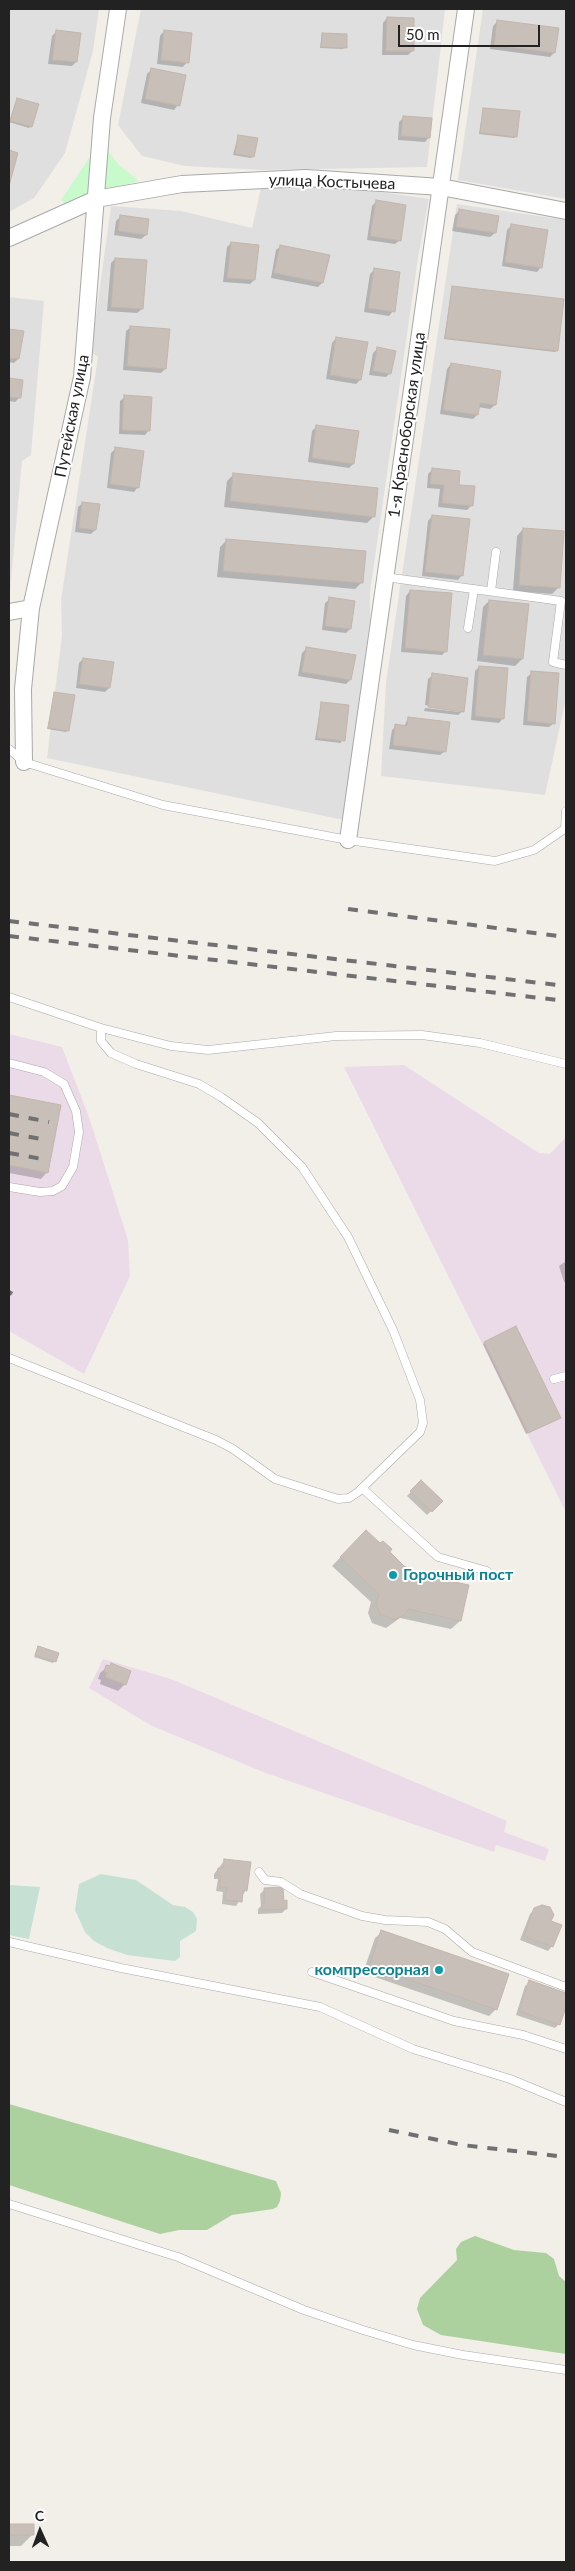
<!DOCTYPE html>
<meta charset="utf-8">
<style>
body{margin:0}
#map{position:relative;width:575px;height:2571px;overflow:hidden;background:#f2efe9;font-family:Lato,sans-serif}
canvas{display:block}
.frame{position:absolute;inset:0;border:10px solid #222;pointer-events:none}
.north{position:absolute;left:15px;top:2506px;width:50px;height:50px;-webkit-text-stroke:4px #fff;paint-order:stroke;rotate:358deg;font-size:14px;font-weight:700;line-height:20px;text-align:center;color:#222}
.north::after{content:'';display:block;margin:auto;width:18px;height:22px;background:#222;clip-path:polygon(50% 0,100% 100%,50% 72%,0 100%)}
.scale{position:absolute;left:398px;top:25px;width:142px;height:22px;box-sizing:border-box;border:2px solid #222;border-top:0;padding-left:6px;font-size:15px;line-height:18px;white-space:nowrap;color:#222;-webkit-text-stroke:4px #fff;paint-order:stroke}
</style>
<div id="map">
<canvas width="575" height="2571"></canvas>
<div class="frame"></div>
<div class="north">С</div>
<div class="scale">50 m</div>
</div>
<script>
const ctx = document.querySelector('canvas').getContext('2d');
ctx.lineJoin = 'round';
function fillPath(path, color) { ctx.fillStyle = color; ctx.fill(path, 'evenodd'); }
const poly = rows => new Path2D(rows.map(r => 'M' + r).join(''));
function strokePath(path, color, width, dash) { ctx.strokeStyle = color; ctx.lineWidth = width; ctx.lineCap = dash ? 'butt' : 'round'; ctx.setLineDash(dash || []); ctx.stroke(path); }
function label(font, color, halo, rows, align = 'center') {
  ctx.font = font + ' Lato,sans-serif'; ctx.lineWidth = 4; ctx.setLineDash([]); ctx.textBaseline = 'middle'; ctx.strokeStyle = halo; ctx.fillStyle = color; for (const [text, x, y, turn = 0] of rows) {
    ctx.save(); ctx.translate(x, y); ctx.rotate((+turn || 0) * Math.PI / 180); ctx.textAlign = isNaN(turn) ? turn : align; if (halo) ctx.strokeText(text, 0, 0); ctx.fillText(text, 0, 0); ctx.restore();
  }
}
fillPath(poly([
 [9,9,99,9,93,51,65,153,34,198,9,212],
 [141,9,445,9,427,167,262,170,185,166,142,156,118,125],
 [483,9,566,9,566,199,458,180],
 [298,186,346,187,429,199,418,258,370,592,370,620,344,820,47,758,62,635,61,600,98,357,91,352,111,206,181,211,252,228,261,188],
 [457,204,566,220,566,698,545,795,381,776,386,682],
 [9,297,44,301,31,455,22,461,9,602]
]), '#e0dfdf');
fillPath(poly([
 [9,1034,62,1047,89,1117,128,1240,130,1276,84,1374,9,1331],
 [404,1065,539,1153,550,1154,566,1137,566,1512,344,1067],
 [103,1659,171,1679,507,1821,504,1832,549,1849,545,1861,496,1845,494,1852,263,1772,150,1725,89,1688]
]), '#ebdbe8');
fillPath(poly([
 [9,2104,276,2181,281,2193,280,2201,277,2207,273,2209,232,2215,207,2230,179,2230,160,2234,9,2185],
 [475,2236,514,2250,546,2253,554,2259,559,2276,566,2282,566,2354,441,2335,423,2325,417,2309,420,2298,457,2260,456,2249,461,2242]
]), '#add19e');
fillPath(poly([
 [101,1874,136,1880,173,1905,185,1907,193,1912,197,1919,196,1931,180,1941,180,1957,175,1961,127,1955,107,1948,94,1941,85,1932,75,1910,79,1884],
 [9,1885,40,1887,29,1939,9,1935]
]), '#c6e0d4');
fillPath(poly([
 [105,147,118,164,139,181,103,191],
 [89,158,92,165,88,195,66,205,61,200]
]), '#c8facc');
fillPath(poly([
 [387,18,412,51,408,55,382,55,383,23],
 [498,21,554,53,550,57,490,49,493,26],
 [164,31,187,62,183,67,157,64,160,36],
 [56,32,76,62,72,66,48,64,52,36],
 [322,34,345,47,343,49,320,48],
 [152,69,178,105,174,110,141,103,147,74],
 [17,99,31,126,29,128,9,122],
 [483,109,516,136,514,138,479,134],
 [403,118,429,137,425,142,398,140,399,122],
 [238,136,253,156,251,158,233,155],
 [376,202,400,240,395,244,367,240,372,206],
 [459,211,497,217,495,233,490,237,452,231,455,215],
 [121,216,146,235,141,239,114,235,116,221],
 [511,226,541,267,537,272,502,266,507,230],
 [231,243,254,280,250,284,223,282,227,247],
 [281,246,322,283,318,287,271,278,276,250],
 [115,259,145,261,142,309,137,313,107,311,111,263],
 [374,270,393,311,389,316,364,312,370,274],
 [452,287,557,350,555,352,444,339],
 [131,327,165,369,161,373,123,370,126,331],
 [9,330,23,332,18,359,14,363,9,362],
 [336,338,360,380,356,384,326,379,332,343],
 [377,349,390,373,386,377,369,375,373,353],
 [451,364,495,405,490,409,478,407,477,415,473,419,440,414,447,369],
 [9,379,22,381,19,398,15,402,9,401],
 [125,397,149,430,145,435,119,434,120,401],
 [317,426,353,464,349,468,308,462,312,431],
 [116,448,138,487,134,492,107,488,111,453],
 [433,469,457,486,472,505,467,510,438,507,440,489,427,488,428,474],
 [234,474,374,516,367,523,224,507,227,481],
 [83,503,95,530,91,534,75,532,78,507],
 [432,516,462,575,458,580,422,576,428,521],
 [523,529,559,587,552,594,513,591,517,536],
 [226,541,362,582,355,589,217,577,220,547],
 [410,591,446,651,442,655,401,652,406,596],
 [330,599,350,629,346,633,322,630,325,603],
 [489,601,528,605,522,659,515,666,477,661,483,607],
 [306,649,350,680,346,684,298,676,302,653],
 [83,659,109,688,105,692,76,688,79,663],
 [479,667,503,718,499,723,471,720,475,671],
 [532,673,554,723,549,727,523,725,527,677],
 [433,675,463,711,458,715,424,711,425,708,461,712,461,710,425,705,428,679],
 [55,693,68,730,66,732,47,729],
 [321,703,347,706,341,743,315,740],
 [408,718,445,751,440,755,389,749,392,730,396,726,404,727],
 [9,1096,60,1106,47,1172,41,1179,9,1173],
 [566,1261,566,1282,564,1282,559,1266],
 [484,1343,557,1419,526,1434,483,1344],
 [421,1481,441,1501,427,1515,407,1496],
 [366,1531,404,1567,417,1575,435,1578,438,1575,460,1621,451,1629,400,1618,386,1628,372,1623,368,1613,371,1602,332,1566],
 [38,1648,55,1661,53,1663,34,1657],
 [111,1664,125,1684,118,1691,100,1684,101,1680,98,1679,100,1673],
 [225,1860,246,1890,236,1906,222,1904,223,1892,216,1891,218,1879,214,1879,214,1874],
 [265,1889,283,1902,286,1909,282,1913,258,1914,258,1909,261,1906,260,1894],
 [535,1909,550,1922,552,1946,548,1951,520,1940,530,1914],
 [382,1932,496,2009,489,2016,363,1973,375,1938],
 [530,1982,566,1994,566,2003,559,2024,555,2028,516,2015,525,1986],
 [9,2525,33,2525,33,2534,21,2546,9,2546]
]), '#0003');
const building = poly([
 [387,17,414,18,414,51,386,51,387,17],
 [497,20,559,28,555,53,494,45,497,20],
 [56,30,81,33,77,62,52,60,56,30],
 [164,30,192,33,189,63,161,60,164,30],
 [322,33,347,34,347,48,321,47,322,33],
 [151,68,186,75,180,106,145,99,151,68],
 [17,98,39,104,32,127,10,121,17,98],
 [483,108,520,111,517,137,480,133,483,108],
 [403,116,432,118,430,138,401,136,403,116],
 [238,135,258,138,254,157,235,154,238,135],
 [9,150,18,153,9,186,9,150],
 [376,200,406,205,401,241,370,236,376,200],
 [459,209,499,216,496,233,456,227,459,209],
 [120,215,149,219,147,235,118,231,120,215],
 [511,224,548,230,542,268,505,262,511,224],
 [231,242,259,245,255,280,227,278,231,242],
 [280,245,330,255,323,283,274,273,280,245],
 [115,258,147,260,143,309,111,307,115,258],
 [374,268,400,272,395,312,368,308,374,268],
 [452,286,564,299,558,351,445,338,452,286],
 [130,326,170,329,166,369,127,366,130,326],
 [9,329,24,331,19,359,9,358,9,329],
 [336,337,368,342,361,380,330,375,336,337],
 [377,347,396,351,391,374,373,371,377,347],
 [451,363,501,371,496,405,480,403,478,415,443,410,451,363],
 [9,378,23,380,21,398,9,397,9,378],
 [124,395,152,397,150,431,122,430,124,395],
 [316,425,359,431,354,464,312,458,316,425],
 [115,447,144,451,139,488,110,484,115,447],
 [432,468,460,471,459,485,475,486,473,506,442,503,444,485,430,484,432,468],
 [233,473,378,488,375,517,230,501,233,473],
 [82,502,100,504,96,530,79,528,82,502],
 [432,515,470,519,463,576,425,572,432,515],
 [523,528,564,531,560,588,519,585,523,528],
 [226,539,366,551,363,583,223,571,226,539],
 [410,590,452,593,447,652,405,648,410,590],
 [329,597,355,601,351,629,325,626,329,597],
 [489,600,529,604,523,659,483,655,489,600],
 [306,647,356,655,351,680,302,672,306,647],
 [83,658,114,662,110,688,79,684,83,658],
 [479,666,508,668,504,719,475,716,479,666],
 [531,671,559,673,555,724,527,721,531,671],
 [432,673,468,678,464,712,428,707,432,673],
 [54,692,75,695,69,731,48,728,54,692],
 [321,702,349,705,345,741,317,738,321,702],
 [408,717,450,722,446,752,393,745,395,724,407,726,408,717],
 [9,1095,61,1105,48,1173,9,1165,9,1095],
 [516,1326,561,1418,528,1433,484,1342,516,1326],
 [421,1480,443,1501,432,1512,410,1491,421,1480],
 [366,1530,380,1543,383,1541,392,1549,390,1552,404,1566,417,1573,437,1577,438,1574,451,1577,450,1581,469,1585,461,1621,408,1609,405,1614,395,1620,380,1614,376,1604,379,1594,340,1557,366,1530],
 [38,1646,59,1653,56,1662,35,1655,38,1646],
 [111,1663,131,1671,126,1685,105,1677,107,1673,104,1672,106,1665,110,1666,111,1663],
 [224,1859,251,1862,247,1891,243,1890,242,1902,225,1900,227,1888,220,1887,221,1875,217,1875,218,1868,223,1868,224,1859],
 [283,1887,284,1901,287,1900,287,1909,262,1910,262,1903,265,1903,264,1888,283,1887],
 [542,1905,550,1907,554,1915,551,1921,562,1925,553,1947,524,1936,534,1908,542,1905],
 [381,1930,509,1974,497,2010,369,1966,381,1930],
 [529,1980,566,1993,566,2007,560,2025,519,2011,529,1980],
 [9,2524,34,2524,34,2535,9,2535,9,2524]
]);
fillPath(building, '#c7bfb8');
strokePath(building, '#c4b6ab', 1);
const lane = poly([
 [385,577,561,601,553,662,566,665],
 [491,591,496,552],
 [468,628,474,589],
 [9,749,24,762,163,805,348,840,495,861,534,850,566,828],
 [565,828,566,811],
 [9,997,101,1028,171,1046,208,1050,336,1036,422,1035,480,1043,566,1064],
 [9,1063,44,1072,64,1084,76,1111,79,1132,73,1167,62,1186,53,1191,40,1192,9,1187],
 [9,1358,216,1440,233,1449,275,1479,338,1499,349,1498,358,1492,420,1432,423,1423,420,1400,393,1330,348,1237,302,1167,258,1123,221,1097,199,1084,136,1064,111,1053,101,1041,101,1028],
 [554,1379,566,1376],
 [362,1488,438,1557,487,1571],
 [259,1872,265,1880,281,1882,300,1894,362,1916,385,1920,428,1922,445,1929,472,1952,566,1987],
 [9,1942,121,1968,320,2007,413,2049,510,2079,566,2102],
 [312,1972,454,2021,523,2035,566,2049],
 [9,2204,178,2257,304,2310,363,2330,413,2345,463,2355,566,2370]
]);
const street = poly([
 [9,238,96,199,182,184,306,178,441,187,566,211],
 [9,612,31,608],
 [24,762,23,689,31,608,82,377,102,118,118,9],
 [348,840,466,9]
]);
strokePath(lane, '#a9a9a9', 9);
strokePath(street, '#a9a9a9', 18);
strokePath(lane, '#fff', 8);
strokePath(street, '#fff', 16);
strokePath(poly([
 [348,909,566,937],
 [9,921,566,986],
 [9,936,566,1001],
 [9,1114,49,1122],
 [9,1133,46,1140],
 [9,1153,42,1159],
 [9,1292,12,1294],
 [389,2130,462,2145,566,2157]
]), '#707070', 4, [10, 10]);
for (const [x, y, r, color] of [
 [393,1575,5,"#0f9aa8"],
 [439,1970,5,"#0f9aa8"]
]) { const dot = new Path2D(); dot.arc(x, y, r, 0, 2 * Math.PI); ctx.fillStyle = color; ctx.fill(dot); strokePath(dot, '#fff', 2); }
label('16px', '#222', '#fff', [
 ["улица Костычева",332,182,2],
 ["Путейская улица",72,416,-79],
 ["1-я Красноборская улица",407,425,-82]
]);
label('bold 16px', '#0d838f', '#fff', [
 ["Горочный пост",403,1575],
 ["компрессорная",429,1970,"right"]
], 'left');
</script>
